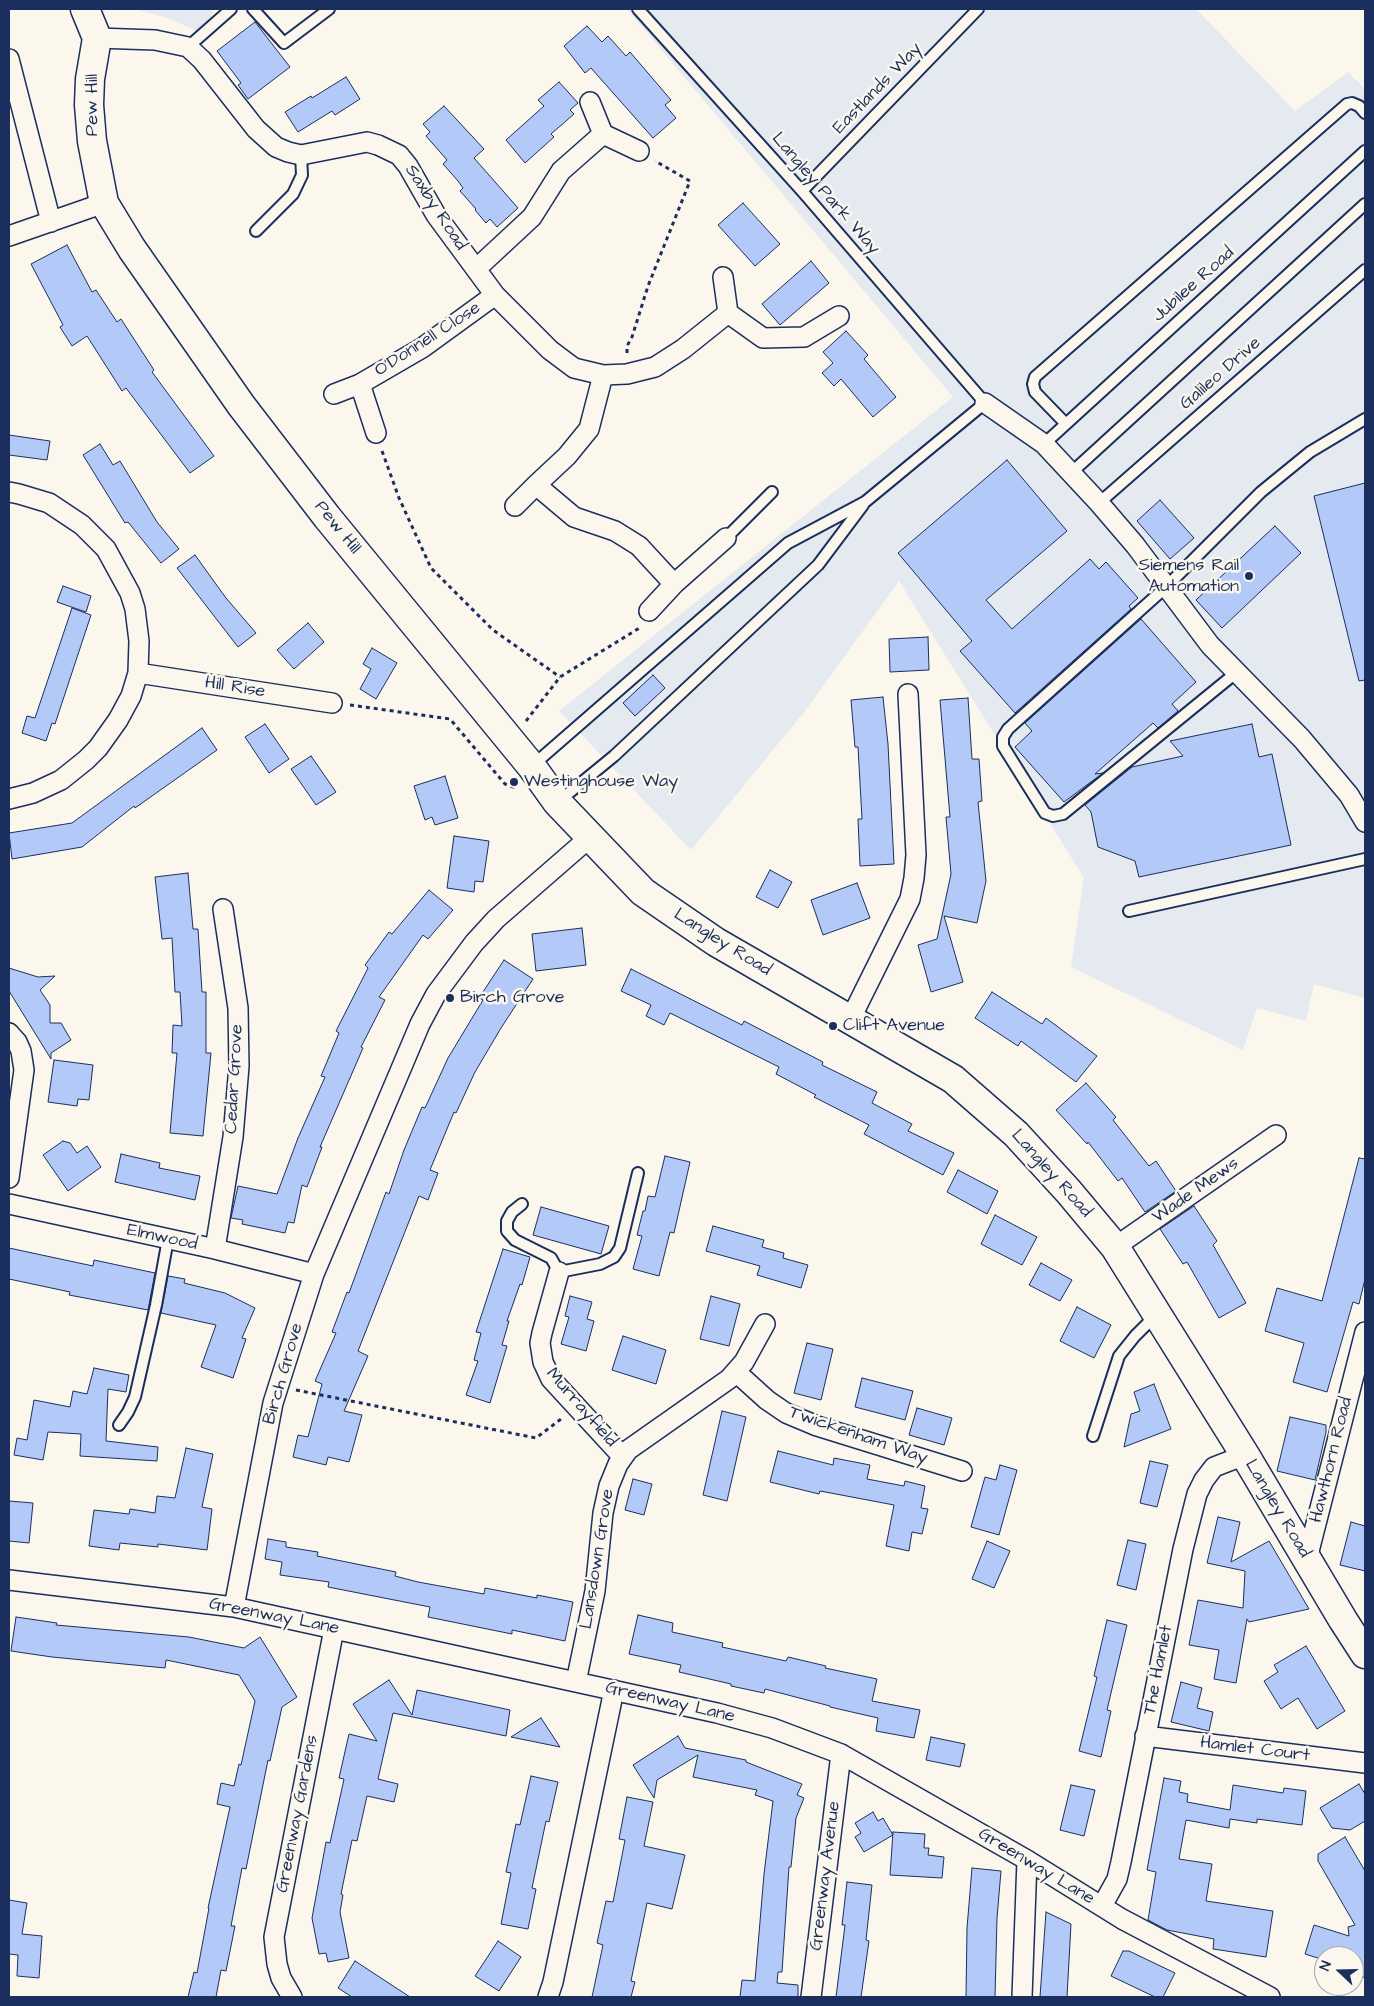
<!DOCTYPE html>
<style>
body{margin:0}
#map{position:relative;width:1374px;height:2006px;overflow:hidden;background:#fbf7ec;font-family:"Architects Daughter",sans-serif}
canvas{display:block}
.frame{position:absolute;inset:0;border:10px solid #1b2f5e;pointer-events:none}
.north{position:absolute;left:1314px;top:1946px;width:50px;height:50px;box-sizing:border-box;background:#fbf7ec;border:1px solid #a1a7b3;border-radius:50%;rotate:291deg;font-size:14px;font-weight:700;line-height:20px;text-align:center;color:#1b2f5e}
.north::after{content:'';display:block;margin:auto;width:18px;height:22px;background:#1b2f5e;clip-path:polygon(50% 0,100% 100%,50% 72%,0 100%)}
</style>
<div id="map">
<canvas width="1374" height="2006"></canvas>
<div class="frame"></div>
<div class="north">N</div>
</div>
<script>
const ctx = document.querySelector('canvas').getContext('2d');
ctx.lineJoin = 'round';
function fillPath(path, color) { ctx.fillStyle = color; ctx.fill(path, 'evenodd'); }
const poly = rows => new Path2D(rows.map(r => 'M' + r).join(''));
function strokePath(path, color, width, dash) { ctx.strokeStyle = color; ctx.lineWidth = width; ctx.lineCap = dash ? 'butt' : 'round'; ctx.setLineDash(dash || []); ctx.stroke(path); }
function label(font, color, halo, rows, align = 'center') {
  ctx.font = font + ' "Architects Daughter",sans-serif'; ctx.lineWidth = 5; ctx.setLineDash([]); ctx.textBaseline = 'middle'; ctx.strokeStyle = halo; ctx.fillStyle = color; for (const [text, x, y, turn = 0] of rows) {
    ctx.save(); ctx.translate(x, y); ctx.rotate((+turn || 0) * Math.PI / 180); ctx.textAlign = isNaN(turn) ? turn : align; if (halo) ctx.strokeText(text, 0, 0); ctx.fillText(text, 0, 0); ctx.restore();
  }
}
fillPath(poly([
 [134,9,214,9,204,35,171,19],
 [627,9,1196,9,1295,111,1348,72,1365,89,1365,998,1314,984,1306,1021,1257,1008,1243,1050,1071,967,1084,878,899,581,805,711,691,850,559,711,953,397]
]), '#e5e9f0');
const building = poly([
 [255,22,290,67,248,99,238,85,241,83,217,51,255,22],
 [587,26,602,42,608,36,626,56,630,52,671,100,665,105,676,118,653,138,591,68,585,73,564,46,587,26],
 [346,77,360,99,335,115,332,111,298,132,285,112,311,96,312,98,346,77],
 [559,82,578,103,570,110,574,114,551,134,554,137,525,163,506,140,544,106,538,100,559,82],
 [444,106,484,149,474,158,518,208,497,227,490,219,486,223,475,210,476,209,460,191,463,188,458,181,443,164,447,160,426,136,430,132,423,124,444,106],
 [743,203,780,244,755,266,718,225,743,203],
 [67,245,92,292,96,290,117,322,121,319,154,370,152,372,214,456,190,473,126,388,122,391,87,336,72,346,60,327,63,325,31,264,67,245],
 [811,261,829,283,780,325,762,304,811,261],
 [846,331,868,355,864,359,896,397,873,417,841,379,834,386,822,373,833,363,823,352,846,331],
 [9,435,50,441,47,460,9,455,9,435],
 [100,444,113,465,120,461,157,522,179,549,161,563,128,522,125,523,83,455,100,444],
 [1007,460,1067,531,986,600,1012,629,1090,559,1099,569,1106,562,1138,598,1129,606,1131,609,1015,713,960,651,972,641,898,553,1007,460],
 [1365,483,1365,680,1359,681,1314,496,1365,483],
 [1160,500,1194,538,1170,559,1137,521,1160,500],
 [1275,526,1301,553,1222,628,1196,600,1275,526],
 [195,555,226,598,256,633,238,647,177,568,195,555],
 [63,586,91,596,86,612,57,602,63,586],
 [72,608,91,615,55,724,52,723,46,741,22,733,27,716,35,718,72,608],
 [1141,619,1196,682,1172,704,1178,711,1158,728,1153,723,1095,774,1103,773,1064,802,1015,747,1032,731,1025,723,1141,619],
 [308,623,324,642,294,669,277,650,308,623],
 [928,637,929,670,890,672,889,639,928,637],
 [372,648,397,663,376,699,360,689,371,669,363,664,372,648],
 [653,675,665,688,635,716,623,703,653,675],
 [883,697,888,744,894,864,860,866,858,819,862,819,858,747,855,747,851,700,883,697],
 [968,698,972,759,979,759,982,801,978,802,986,881,977,923,944,916,963,982,931,992,918,945,937,939,951,874,946,817,950,817,940,700,968,698],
 [265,724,289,759,269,773,245,737,265,724],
 [1252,724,1259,757,1272,754,1291,845,1139,877,1135,861,1098,847,1091,812,1085,805,1132,767,1183,756,1170,741,1252,724],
 [202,728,217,750,135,808,134,806,82,847,12,859,9,833,72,823,202,728],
 [311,756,336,792,316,805,291,769,311,756],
 [445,776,458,818,435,825,432,817,425,820,414,786,445,776],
 [454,836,489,841,483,882,475,881,474,892,447,888,454,836],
 [770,870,792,882,778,908,756,897,770,870],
 [188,873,193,929,198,929,202,992,206,992,206,1053,211,1053,203,1136,170,1133,177,1053,172,1053,173,1025,182,1026,180,992,175,992,172,938,162,939,155,877,188,873],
 [857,883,870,918,823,935,811,900,857,883],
 [429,890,453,910,428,939,423,935,379,997,385,1000,361,1047,363,1048,320,1147,322,1147,307,1187,302,1185,294,1223,288,1222,285,1233,242,1224,243,1220,231,1218,238,1186,277,1194,298,1138,325,1077,321,1076,339,1033,336,1031,368,968,365,965,389,932,392,934,429,890],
 [582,928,586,965,536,971,532,934,582,928],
 [504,960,533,979,501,1028,475,1072,456,1113,454,1112,430,1170,438,1173,428,1200,419,1196,358,1351,368,1356,344,1411,362,1415,349,1462,328,1457,326,1465,293,1457,298,1435,308,1437,322,1384,315,1381,336,1333,332,1332,347,1292,349,1293,386,1192,389,1194,404,1150,422,1107,425,1108,448,1058,483,1000,479,998,504,960],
 [9,968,38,977,55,976,40,990,50,1005,50,1023,61,1023,71,1040,51,1053,51,1059,9,991,9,968],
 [631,969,742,1025,744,1021,823,1062,822,1065,877,1092,872,1103,912,1124,908,1131,954,1153,943,1175,864,1134,869,1125,814,1097,816,1095,776,1074,779,1067,670,1013,664,1025,646,1016,651,1005,621,991,631,969],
 [992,992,1042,1024,1046,1018,1097,1056,1076,1082,1021,1041,1018,1046,975,1018,992,992],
 [54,1060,93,1065,89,1100,78,1099,77,1106,48,1102,54,1060],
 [1086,1083,1116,1117,1113,1120,1149,1166,1156,1161,1176,1191,1145,1212,1122,1178,1118,1181,1088,1142,1087,1144,1056,1110,1086,1083],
 [63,1141,70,1143,77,1153,87,1146,101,1167,68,1191,43,1155,63,1141],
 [121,1154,160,1163,159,1168,200,1176,195,1200,115,1182,121,1154],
 [665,1156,690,1162,674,1233,670,1232,659,1276,633,1269,642,1236,637,1235,643,1211,645,1211,648,1196,655,1197,665,1156],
 [1359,1158,1365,1159,1365,1279,1359,1304,1353,1302,1327,1392,1293,1382,1304,1343,1265,1331,1277,1288,1322,1301,1359,1158],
 [958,1170,998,1191,987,1214,947,1192,958,1170],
 [1194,1206,1217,1241,1213,1245,1246,1303,1219,1318,1187,1262,1183,1264,1160,1229,1194,1206],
 [541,1207,609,1226,601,1254,533,1235,541,1207],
 [995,1215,1037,1237,1022,1265,981,1244,995,1215],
 [713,1226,764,1240,762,1247,784,1253,783,1258,808,1265,801,1288,757,1275,760,1266,706,1251,713,1226],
 [9,1248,93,1266,94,1260,155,1273,148,1310,69,1295,70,1292,9,1279,9,1248],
 [503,1249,530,1257,522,1285,520,1284,507,1321,509,1321,502,1345,507,1346,490,1403,466,1395,478,1361,474,1360,481,1333,476,1332,503,1249],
 [1041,1263,1072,1280,1060,1301,1029,1285,1041,1263],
 [168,1276,185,1279,184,1283,225,1293,255,1308,242,1338,246,1339,233,1378,201,1367,216,1325,161,1313,168,1276],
 [570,1296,592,1302,587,1319,594,1321,586,1351,561,1344,569,1317,565,1316,570,1296],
 [711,1296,740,1304,729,1346,700,1339,711,1296],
 [1077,1307,1111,1325,1094,1358,1060,1341,1077,1307],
 [623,1336,666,1350,656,1384,612,1370,623,1336],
 [807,1343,833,1349,821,1400,794,1393,807,1343],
 [94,1368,129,1375,126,1392,108,1389,106,1441,158,1447,157,1461,80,1456,81,1434,48,1432,43,1460,14,1455,17,1438,27,1440,34,1400,70,1407,73,1391,87,1394,94,1368],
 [862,1378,913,1391,905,1420,855,1407,862,1378],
 [1154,1384,1171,1429,1124,1447,1131,1414,1140,1411,1134,1392,1154,1384],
 [917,1408,952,1418,944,1445,909,1435,917,1408],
 [722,1411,746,1417,727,1501,703,1495,722,1411],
 [1290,1417,1326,1425,1326,1432,1315,1480,1277,1471,1290,1417],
 [186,1448,213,1454,202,1507,212,1509,207,1550,158,1544,158,1547,120,1543,119,1550,89,1546,94,1510,129,1514,130,1509,155,1513,157,1496,175,1498,186,1448],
 [778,1451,833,1465,834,1458,870,1465,867,1479,904,1486,905,1481,925,1486,921,1508,928,1509,922,1534,912,1532,909,1551,886,1546,894,1505,820,1491,819,1494,770,1482,778,1451],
 [1150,1461,1168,1465,1157,1507,1140,1503,1150,1461],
 [1000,1465,1017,1470,999,1535,971,1527,985,1477,996,1480,1000,1465],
 [633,1479,652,1484,644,1515,625,1510,633,1479],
 [9,1501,33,1503,29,1543,9,1541,9,1501],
 [1218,1517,1240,1522,1231,1562,1269,1541,1309,1609,1249,1622,1247,1619,1236,1683,1214,1679,1219,1650,1189,1645,1198,1600,1243,1608,1245,1571,1207,1563,1218,1517],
 [1351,1522,1365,1526,1365,1571,1340,1565,1351,1522],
 [268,1539,286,1542,286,1547,318,1552,317,1556,396,1572,395,1576,418,1582,484,1594,485,1588,537,1598,537,1595,573,1602,565,1641,512,1630,512,1634,428,1617,430,1607,328,1587,329,1582,280,1575,282,1562,265,1559,268,1539],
 [1128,1540,1146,1544,1136,1590,1117,1585,1128,1540],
 [987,1541,1010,1551,994,1588,972,1579,987,1541],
 [638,1615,673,1623,672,1632,723,1643,722,1647,786,1661,788,1657,826,1666,825,1668,877,1679,872,1701,920,1710,914,1738,876,1731,878,1718,830,1707,830,1706,765,1689,764,1693,731,1686,731,1684,679,1672,681,1665,629,1654,638,1615],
 [16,1617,57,1623,56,1625,189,1637,244,1648,260,1637,297,1697,282,1707,270,1761,268,1760,246,1869,242,1868,231,1926,235,1926,226,1971,221,1970,216,1997,188,1997,194,1972,197,1973,209,1908,208,1908,230,1807,217,1804,221,1783,234,1786,239,1764,241,1765,255,1701,239,1675,166,1660,165,1668,52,1657,11,1651,16,1617],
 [1107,1620,1127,1625,1107,1710,1111,1711,1101,1757,1079,1751,1097,1677,1094,1676,1107,1620],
 [1306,1646,1345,1711,1317,1729,1298,1698,1281,1709,1264,1681,1278,1672,1274,1665,1306,1646],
 [389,1680,412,1715,417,1690,510,1710,506,1736,393,1713,378,1779,398,1784,394,1802,367,1796,357,1841,352,1840,341,1894,343,1895,340,1912,349,1958,328,1962,326,1953,319,1954,312,1918,326,1842,330,1843,344,1779,339,1778,349,1734,377,1741,353,1704,389,1680],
 [1181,1682,1202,1688,1197,1708,1213,1712,1209,1731,1171,1722,1181,1682],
 [541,1718,560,1747,511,1737,541,1718],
 [678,1736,685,1748,746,1760,746,1762,802,1784,797,1795,804,1798,796,1818,791,1867,789,1867,782,1972,778,1972,777,1983,798,1985,798,1997,740,1997,742,1980,755,1981,764,1874,773,1801,755,1795,757,1790,693,1777,698,1755,657,1780,654,1798,633,1765,678,1736],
 [931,1737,965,1744,960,1767,926,1760,931,1737],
 [531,1776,558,1782,549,1822,546,1821,532,1888,536,1889,528,1929,501,1924,511,1873,506,1872,516,1824,520,1825,531,1776],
 [1164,1778,1181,1781,1179,1792,1188,1794,1187,1802,1230,1810,1233,1785,1283,1793,1284,1788,1306,1791,1302,1825,1257,1819,1257,1823,1230,1819,1229,1828,1186,1820,1179,1859,1212,1864,1206,1901,1273,1911,1266,1957,1213,1949,1214,1939,1167,1930,1148,1920,1156,1872,1147,1870,1164,1778],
 [1359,1784,1365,1794,1365,1821,1350,1830,1332,1828,1320,1808,1359,1784],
 [1071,1785,1095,1790,1084,1836,1060,1830,1071,1785],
 [627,1797,653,1802,644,1846,685,1855,672,1909,647,1903,631,1981,635,1982,631,1997,592,1997,603,1945,597,1943,606,1901,613,1902,625,1840,619,1839,627,1797],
 [873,1812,878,1821,883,1818,893,1835,864,1852,855,1837,861,1833,855,1823,873,1812],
 [893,1832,925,1834,924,1848,929,1848,928,1855,944,1857,942,1878,890,1875,893,1832],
 [1345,1837,1365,1871,1365,1977,1355,1978,1354,1956,1352,1956,1351,1950,1336,1952,1335,1956,1324,1956,1324,1960,1305,1954,1314,1925,1349,1936,1348,1927,1355,1925,1318,1861,1318,1854,1345,1837],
 [972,1868,1001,1871,997,1918,995,1997,966,1997,967,1928,972,1868],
 [847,1882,872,1885,866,1940,869,1941,861,1997,836,1997,845,1925,842,1925,847,1882],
 [9,1900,27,1903,22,1934,42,1936,39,1978,17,1976,18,1955,9,1954,9,1900],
 [1046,1912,1071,1924,1067,1997,1040,1997,1046,1912],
 [498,1941,521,1957,499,1991,475,1976,498,1941],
 [1123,1951,1129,1951,1175,1973,1163,1997,1155,1997,1111,1976,1123,1951],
 [355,1961,410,1997,352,1997,338,1988,355,1961]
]);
fillPath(building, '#b3c9f8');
strokePath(building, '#1b2f5e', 1);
const service = poly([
 [253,9,284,43,329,9],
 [188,47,231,9],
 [802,191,978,9],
 [256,231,293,194,302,175,301,155],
 [1066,424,1035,392,1033,384,1035,377,1347,104,1352,103,1359,106,1365,113],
 [1044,444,1365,151],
 [1071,473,1365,204],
 [1099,503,1365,270],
 [726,538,772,492],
 [1237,672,1063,814,1053,816,1045,813,1003,746,1003,737,1008,729,1166,587,1261,492,1310,452,1365,419],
 [532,766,788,543,865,502,985,403,802,191,638,9],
 [559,801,614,756,818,565,863,505],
 [1129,911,1365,859],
 [522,1204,512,1212,507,1221,507,1231,515,1240,551,1258,559,1272,600,1264,614,1257,620,1248,638,1173],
 [119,1425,128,1412,135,1397,156,1305,168,1239],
 [1093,1436,1119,1356,1135,1336,1156,1315]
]);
const minor = poly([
 [97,38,155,40,188,47,202,60,256,129,276,147,288,152,301,155,367,142,378,145,399,155,408,166,436,215,495,295,550,350,574,368,603,375,627,374,655,367,683,349,728,313],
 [9,59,51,222],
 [590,102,603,134,639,151],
 [9,236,104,203],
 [476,269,532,217,561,171,603,134],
 [723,277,728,313,763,338,804,337,839,316],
 [603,375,589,429,567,456,536,485,574,517,615,531,639,546,674,584,726,538],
 [334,394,360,384],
 [985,403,1044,444,1099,503,1135,545,1210,645,1302,739,1349,795,1365,822],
 [376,433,360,384,422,348,495,295],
 [9,492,19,494,49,503,82,525,106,549,130,593,135,609,139,641,138,673,131,696,118,720,98,748,86,760,61,780,33,793,9,799],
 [515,506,536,485],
 [649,611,674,584],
 [138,673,332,703],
 [850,1020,910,899,914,878,916,855,908,694],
 [9,1033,17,1042,21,1051,24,1070,9,1178],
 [9,1204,215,1249,314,1274],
 [1115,1247,1276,1135],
 [215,1249,233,1137,239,1066,238,1008,223,909],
 [559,1272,542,1333,540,1343,543,1362,551,1379,622,1456],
 [736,1372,767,1400,786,1413,817,1426,962,1471],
 [1307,1559,1365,1332],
 [9,1580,234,1607,717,1713,772,1728,841,1754,1027,1860,1122,1919,1270,1997],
 [234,1607,273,1403,314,1274,420,1024,436,994,474,943,496,919,589,838],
 [576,1682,595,1591,603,1513,609,1486,618,1464,628,1450,729,1379,744,1362,765,1324],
 [1145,1736,1365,1763],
 [1102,1906,1117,1879,1121,1862,1183,1549,1197,1494,1204,1480,1214,1467,1245,1455],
 [292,1997,281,1978,277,1964,274,1937,334,1629],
 [548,1997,553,1982,614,1690],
 [811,1997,841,1754],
 [1022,1997,1027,1860]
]);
const secondary = poly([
 [85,9,97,38,90,79,89,105,92,141,104,203,132,249,241,405,327,517,532,767,557,802,643,892,716,942,953,1079,1016,1134,1069,1192,1115,1247,1245,1455,1343,1620,1365,1654]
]);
strokePath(service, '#1b2f5e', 14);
strokePath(minor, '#1b2f5e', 22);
strokePath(secondary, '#1b2f5e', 31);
strokePath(poly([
 [627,353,627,346,632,337,648,286,690,181,655,161],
 [382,451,399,498,431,568,493,630,560,677],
 [350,705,450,719,505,784,516,788],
 [526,721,560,677,641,627],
 [296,1390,536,1438,561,1419]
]), '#1b2f5e', 3, [4, 4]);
strokePath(service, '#fbf7ec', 10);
strokePath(minor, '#fbf7ec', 19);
strokePath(secondary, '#fbf7ec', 28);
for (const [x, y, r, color] of [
 [1249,576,5,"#1b2f5e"],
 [514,782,5,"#1b2f5e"],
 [450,998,5,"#1b2f5e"],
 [833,1026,5,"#1b2f5e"]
]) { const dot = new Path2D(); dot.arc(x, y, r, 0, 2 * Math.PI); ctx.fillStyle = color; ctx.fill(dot); strokePath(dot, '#fbf7ec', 2); }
label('18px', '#1b2f5e', '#fbf7ec', [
 ["Eastlands Way",878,89,-46],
 ["Pew Hill",93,105,-90],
 ["Langley Park Way",825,194,49],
 ["Saxby Road",435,208,57],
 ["Jubilee Road",1194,285,-42],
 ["O'Donnell Close",428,340,-33],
 ["Galileo Drive",1221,374,-41],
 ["Pew Hill",337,528,51],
 ["Hill Rise",235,688,9],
 ["Langley Road",722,943,32],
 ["Cedar Grove",235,1079,-87],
 ["Langley Road",1051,1174,48],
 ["Wade Mews",1196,1191,-35],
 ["Elmwood",162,1238,12],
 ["Birch Grove",284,1374,-74],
 ["Murrayfield",581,1408,49],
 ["Twickenham Way",858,1436,19],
 ["Hawthorn Road",1332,1460,-76],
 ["Langley Road",1277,1509,59],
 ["Lansdown Grove",598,1559,-81],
 ["Greenway Lane",274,1617,11],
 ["The Hamlet",1159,1670,-79],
 ["Greenway Lane",670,1703,13],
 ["Hamlet Court",1255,1750,7],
 ["Greenway Gardens",298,1814,-79],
 ["Greenway Lane",1036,1867,31],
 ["Greenway Avenue",826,1876,-83]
]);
label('18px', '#1b2f5e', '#fbf7ec', [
 ["Siemens Rail",1239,566,"right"],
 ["Automation",1239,587,"right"],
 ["Westinghouse Way",524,782],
 ["Birch Grove",460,998],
 ["Clift Avenue",843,1026]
], 'left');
</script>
